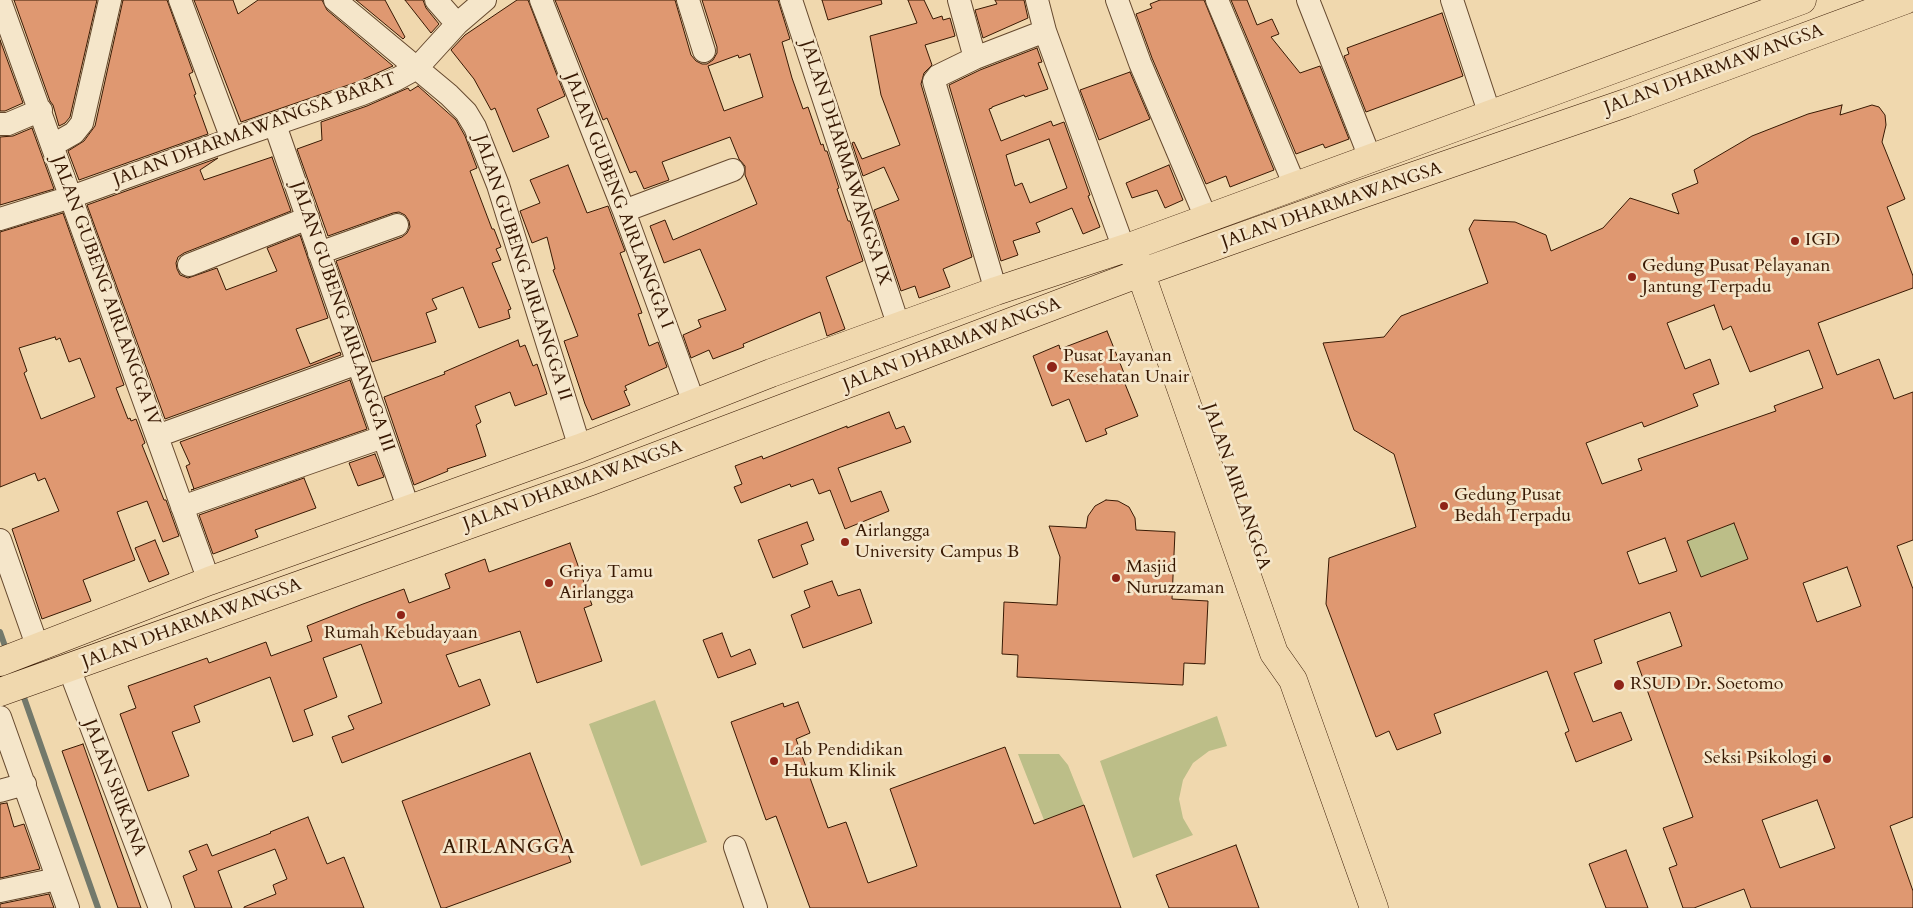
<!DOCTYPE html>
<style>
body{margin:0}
canvas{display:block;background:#f0d8ae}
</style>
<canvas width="1913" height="908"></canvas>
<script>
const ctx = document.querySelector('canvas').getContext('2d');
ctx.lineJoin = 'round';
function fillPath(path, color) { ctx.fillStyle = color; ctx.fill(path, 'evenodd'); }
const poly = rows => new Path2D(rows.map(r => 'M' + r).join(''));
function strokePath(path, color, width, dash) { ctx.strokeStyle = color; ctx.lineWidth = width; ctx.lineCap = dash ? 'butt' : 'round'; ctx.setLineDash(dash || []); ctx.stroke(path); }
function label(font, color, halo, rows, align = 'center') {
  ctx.font = font + ' Cardo,serif'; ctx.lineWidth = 5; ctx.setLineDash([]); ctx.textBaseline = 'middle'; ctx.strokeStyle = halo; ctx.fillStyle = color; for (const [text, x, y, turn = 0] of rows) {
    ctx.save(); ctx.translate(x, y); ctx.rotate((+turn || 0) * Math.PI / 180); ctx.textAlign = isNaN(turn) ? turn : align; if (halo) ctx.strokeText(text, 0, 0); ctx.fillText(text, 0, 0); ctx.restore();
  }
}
fillPath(poly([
 [1734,523,1748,559,1701,577,1687,541],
 [655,700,707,842,641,866,589,724],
 [1217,716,1227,746,1209,751,1193,763,1183,780,1179,799,1183,818,1193,835,1133,858,1100,761],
 [1018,754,1059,754,1068,765,1084,805,1044,820]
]), '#bcbe88');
strokePath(poly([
 [0,632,7,652],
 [22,692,98,908]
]), '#73796b', 6);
const building = poly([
 [14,0,97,0,70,117,65,123,59,126,53,105,50,101,14,0],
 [123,0,167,0,193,72,189,74,196,94,194,95,208,134,79,180,68,151,84,141,95,126,123,0],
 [194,0,233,0,238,14,258,0,322,0,327,10,393,66,357,82,241,122,194,0],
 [356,0,385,0,405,37,403,39,356,0],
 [405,0,423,0,426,8,439,24,431,33,405,0],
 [517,0,528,0,565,96,537,109,549,137,513,152,495,108,491,110,474,79,451,50,465,35,517,0],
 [555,0,675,0,691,55,696,61,702,64,707,64,713,60,717,53,717,47,702,0,778,0,790,39,782,42,792,78,803,109,808,107,821,145,823,144,825,151,827,151,839,188,837,189,848,221,850,221,863,261,826,277,845,329,827,336,820,312,743,344,744,347,713,359,709,350,691,358,683,335,701,327,698,320,726,310,700,249,664,263,650,226,665,220,673,240,757,204,745,175,745,166,739,159,730,137,662,162,669,180,644,189,636,171,630,173,607,118,603,120,555,0],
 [750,54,763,97,724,111,708,66,738,55,739,58,750,54],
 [822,0,881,0,882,4,828,20,822,0],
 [908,0,924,0,933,19,942,16,943,20,950,18,955,36,925,45,932,65,924,73,921,84,972,257,943,269,950,287,919,298,915,286,901,291,874,210,899,200,884,167,863,176,852,143,854,142,862,159,900,145,881,95,870,36,917,23,908,0],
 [995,0,1024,0,1028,18,983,38,975,10,997,4,995,0],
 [1160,0,1204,0,1274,170,1230,187,1226,176,1206,184,1152,58,1136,14,1152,8,1150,4,1160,0],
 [1231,0,1247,0,1257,25,1272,19,1279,34,1271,37,1300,73,1320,66,1349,139,1325,148,1323,144,1296,154,1231,0],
 [1442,13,1463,76,1366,112,1344,56,1349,54,1347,48,1442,13],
 [0,40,23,103,5,111,0,111,0,40],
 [1037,48,1042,62,1038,63,1048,89,1025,97,1024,95,992,107,992,108,989,109,1001,141,1051,121,1053,126,1064,122,1090,195,1088,196,1100,227,1083,234,1072,208,1036,223,1040,232,1013,241,1018,255,1001,261,949,85,980,70,1037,48],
 [1049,139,1067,188,1030,203,1022,183,1015,186,1006,155,1049,139],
 [1130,72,1150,119,1099,140,1080,90,1130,72],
 [418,86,456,120,465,136,477,168,470,171,492,229,494,229,501,247,496,249,501,260,492,263,511,309,508,310,510,318,479,328,463,287,432,299,437,309,426,313,436,342,372,362,336,261,402,237,407,233,410,227,409,221,405,215,399,212,393,213,328,236,297,149,322,140,321,122,367,106,408,88,410,91,418,86],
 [1842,105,1840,115,1872,105,1879,107,1885,115,1886,125,1882,142,1905,199,1887,207,1913,276,1913,288,1818,323,1837,375,1879,359,1894,399,1913,392,1913,540,1897,546,1913,589,1913,817,1890,826,1913,891,1913,908,1751,908,1744,889,1694,908,1683,908,1669,868,1677,865,1663,828,1693,817,1637,662,1682,646,1670,612,1594,640,1602,663,1574,673,1593,722,1621,712,1632,740,1576,762,1565,733,1569,731,1547,671,1434,714,1441,733,1397,750,1389,731,1376,737,1326,604,1329,558,1416,527,1394,454,1354,430,1323,343,1384,337,1401,316,1488,283,1469,229,1474,220,1515,222,1546,235,1551,251,1603,228,1630,198,1679,214,1672,194,1698,183,1694,170,1752,136,1808,114,1842,105],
 [1714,305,1723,330,1731,326,1750,372,1809,350,1823,388,1774,406,1776,411,1638,459,1642,470,1602,484,1586,443,1642,422,1644,427,1698,406,1693,394,1719,384,1710,359,1685,369,1667,323,1714,305],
 [1734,523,1748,559,1701,577,1687,541,1734,523],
 [1665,538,1677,571,1639,584,1627,552,1665,538],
 [1847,567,1861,606,1817,622,1803,583,1847,567],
 [1817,800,1835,848,1780,868,1762,820,1817,800],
 [32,128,54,189,0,205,0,137,13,136,32,128],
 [272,157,291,211,184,253,178,257,176,263,177,269,180,275,188,278,217,268,226,290,277,271,267,248,300,235,328,318,296,329,310,364,340,352,341,355,165,419,87,205,218,158,200,170,204,180,272,157],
 [568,165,587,213,608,206,625,251,620,253,642,313,638,314,649,346,658,342,667,367,625,386,627,390,624,391,630,405,592,420,585,404,564,341,578,336,553,270,555,269,547,237,532,243,520,211,540,203,530,180,568,165],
 [1169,165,1183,200,1165,208,1157,190,1132,198,1126,183,1169,165],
 [63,213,124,385,116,388,128,419,130,418,131,421,136,419,145,443,142,445,164,500,166,500,179,536,163,542,147,501,117,512,135,560,83,580,91,601,42,619,12,529,59,511,45,478,38,481,35,473,0,487,0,232,63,213],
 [55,337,56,340,60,338,69,362,80,358,95,397,41,419,24,373,27,371,19,348,55,337],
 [1107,331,1124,373,1121,374,1138,416,1105,429,1107,434,1086,442,1069,399,1052,406,1033,356,1059,345,1060,349,1107,331],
 [518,340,520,347,525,345,533,366,537,364,547,394,515,406,510,392,475,406,481,422,476,425,486,456,447,469,448,471,414,485,384,397,445,374,444,372,518,340],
 [350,380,367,429,191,490,194,489,186,466,190,464,180,442,350,380],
 [889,412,896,429,904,426,911,442,838,468,851,502,881,491,889,511,845,529,830,490,819,494,813,479,791,487,790,484,741,503,734,487,742,484,735,466,762,456,763,459,847,426,847,428,889,412],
 [375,454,384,477,358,486,349,463,375,454],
 [304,478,316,508,255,530,258,537,213,554,199,515,304,478],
 [1106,500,1118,501,1129,507,1135,518,1136,530,1175,532,1172,599,1208,601,1205,664,1184,663,1183,685,1017,677,1018,655,1002,654,1004,602,1057,605,1060,557,1049,526,1086,528,1088,516,1095,506,1106,500],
 [807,522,814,540,801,545,808,564,773,578,758,540,807,522],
 [155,540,169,574,149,582,135,548,155,540],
 [570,543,592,605,584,608,602,661,537,683,520,631,446,655,459,687,480,679,490,705,342,763,332,737,354,729,348,716,382,703,361,644,323,658,337,697,304,710,313,735,293,742,270,677,194,706,200,722,172,732,189,776,148,791,120,714,136,708,128,686,207,658,209,663,266,642,271,656,312,641,307,626,363,604,404,589,409,603,450,588,445,574,485,559,489,572,570,543],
 [832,581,838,596,860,589,872,623,803,648,791,615,810,607,804,591,832,581],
 [722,633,731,657,750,649,756,664,718,678,703,640,722,633],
 [798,702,810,733,796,739,828,828,846,822,868,883,917,866,890,789,1005,747,1034,824,1084,805,1121,908,810,908,776,816,766,820,731,722,783,703,784,707,798,702],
 [83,744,141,908,118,908,62,751,83,744],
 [530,753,571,862,445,908,441,908,402,801,530,753],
 [7,803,14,827,24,824,40,869,0,878,0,804,7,803],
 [308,817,327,864,344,857,364,908,244,908,244,907,276,894,273,885,287,879,275,849,218,871,232,908,195,908,183,876,197,870,189,851,207,844,212,856,271,833,270,832,308,817],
 [1236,845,1259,908,1169,908,1156,875,1236,845],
 [1626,850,1648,908,1606,908,1589,864,1626,850],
 [49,894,54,908,0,908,0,904,49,894]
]);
fillPath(building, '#df9871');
strokePath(building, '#381903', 1);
const minor = poly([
 [180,0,232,139],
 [335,0,449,95,466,112,475,127,498,185,580,448],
 [436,0,457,24],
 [541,0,624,211,694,403],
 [688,0,704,51],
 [791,0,899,327],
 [959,0,975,58,938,76,934,81,935,85,996,291],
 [1037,0,1045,31,1124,249],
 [1117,0,1140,63,1206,218],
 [1217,0,1295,186],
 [1308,0,1365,145,1368,159],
 [1452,0,1490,115],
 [0,1,209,581],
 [975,58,1045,31],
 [0,124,8,124,41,110],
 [275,125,409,510],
 [53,145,74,133,82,123,110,0],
 [624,211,733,170],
 [0,219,71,197,232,139,362,94,395,80,417,68,457,24,485,0],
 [319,253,397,225],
 [189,265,308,218],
 [157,436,358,363],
 [182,507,383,437],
 [0,540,38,648],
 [69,668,160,908],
 [0,717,68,908],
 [0,791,25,784],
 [735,847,756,908],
 [0,891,57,879]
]);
const major = poly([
 [1135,257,1274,653,1293,680,1374,908],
 [0,662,209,581,580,448,771,373,996,291,1132,246,1802,0],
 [0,692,591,481,1140,273,1350,198,1626,103,1905,0]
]);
strokePath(minor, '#66492e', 24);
strokePath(major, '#381903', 29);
strokePath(minor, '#f5e6ca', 22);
strokePath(major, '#f0d8ae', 28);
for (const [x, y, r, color] of [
 [1795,241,5,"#8f2418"],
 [1632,277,5,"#8f2418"],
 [1052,367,6,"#8f2418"],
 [1444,506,5,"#8f2418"],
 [845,542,5,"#8f2418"],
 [1116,578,5,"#8f2418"],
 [549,583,5,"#8f2418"],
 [401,615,5,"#8f2418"],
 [1619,685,6,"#8f2418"],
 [1827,759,5,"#8f2418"],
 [774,761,5,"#8f2418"]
]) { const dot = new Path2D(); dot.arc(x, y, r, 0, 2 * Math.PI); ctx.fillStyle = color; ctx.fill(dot); strokePath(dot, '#f5e6ca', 2); }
label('18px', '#381903', '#f5e6ca', [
 ["JALAN DHARMAWANGSA",1714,70,-20],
 ["JALAN DHARMAWANGSA BARAT",255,130,-20],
 ["JALAN DHARMAWANGSA IX",845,163,72],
 ["JALAN GUBENG AIRLANGGA I",618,201,69],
 ["JALAN DHARMAWANGSA",1332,206,-19],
 ["JALAN GUBENG AIRLANGGA II",522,268,72],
 ["JALAN GUBENG AIRLANGGA IV",105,291,70],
 ["JALAN GUBENG AIRLANGGA III",342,317,71],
 ["JALAN DHARMAWANGSA",952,345,-21],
 ["JALAN DHARMAWANGSA",573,486,-20],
 ["JALAN AIRLANGGA",1236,487,71],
 ["JALAN DHARMAWANGSA",192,624,-20],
 ["JALAN SRIKANA",114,788,69]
]);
label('18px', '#381903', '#f5e6ca', [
 ["IGD",1805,241],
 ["Gedung Pusat Pelayanan",1642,267],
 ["Jantung Terpadu",1642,288],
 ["Pusat Layanan",1063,357],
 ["Kesehatan Unair",1063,378],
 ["Gedung Pusat",1454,496],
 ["Bedah Terpadu",1454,517],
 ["Airlangga",855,532],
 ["University Campus B",855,553],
 ["Masjid",1126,568],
 ["Nuruzzaman",1126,589],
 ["Griya Tamu",559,573],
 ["Airlangga",559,594],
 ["Rumah Kebudayaan",401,634,"center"],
 ["RSUD Dr. Soetomo",1630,685],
 ["Lab Pendidikan",784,751],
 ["Hukum Klinik",784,772],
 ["Seksi Psikologi",1817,759,"right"]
], 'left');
ctx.letterSpacing = '1px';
label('20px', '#381903', '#f5e6ca', [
 ["AIRLANGGA",509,848]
]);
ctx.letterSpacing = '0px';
</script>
